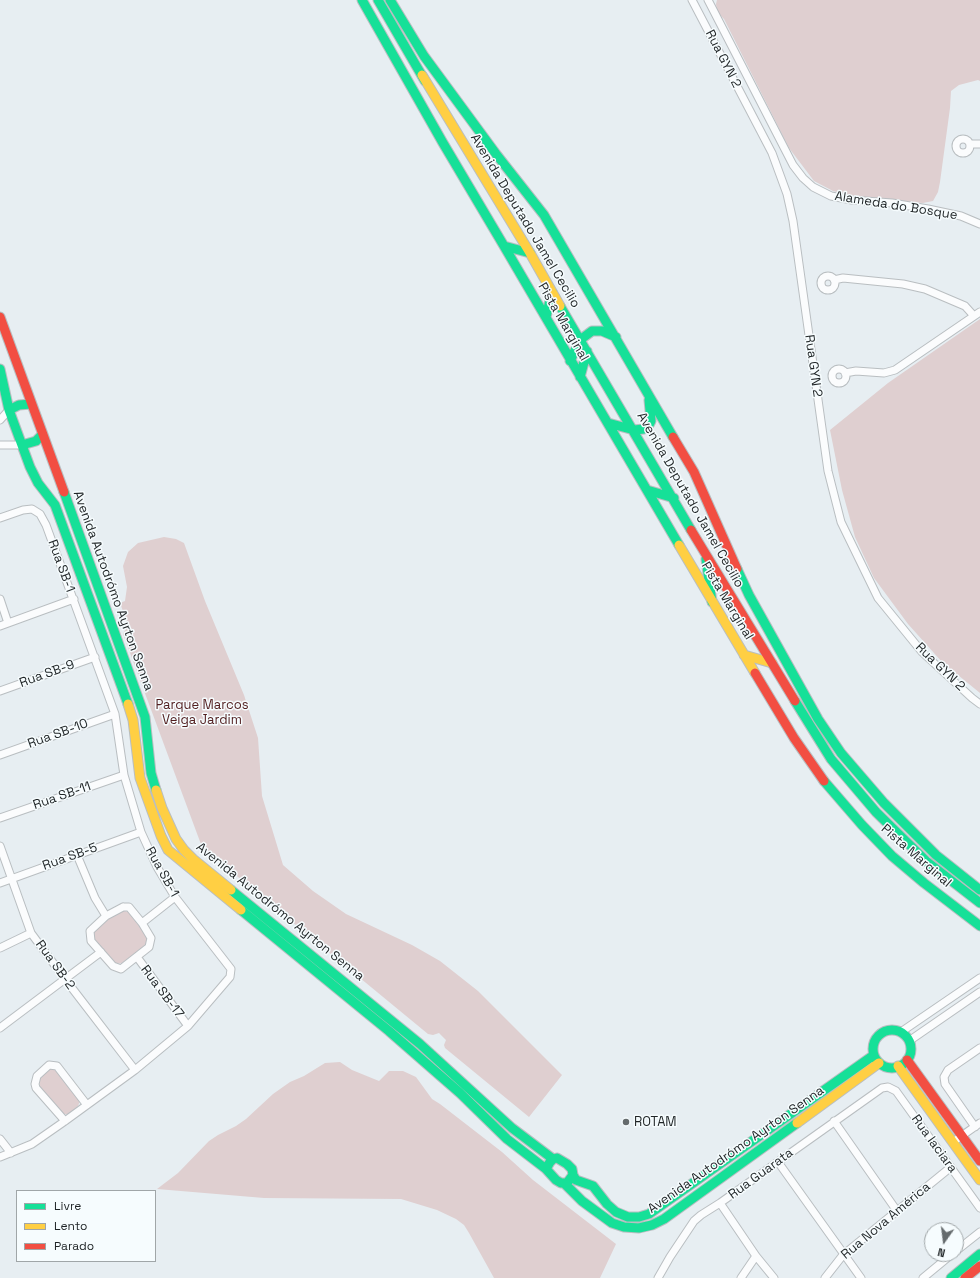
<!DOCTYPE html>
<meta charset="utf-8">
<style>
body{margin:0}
#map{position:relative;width:980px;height:1278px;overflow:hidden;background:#e7eef2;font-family:"Space Grotesk",sans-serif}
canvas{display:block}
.legend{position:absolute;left:16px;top:1190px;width:140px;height:72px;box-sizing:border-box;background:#f6fcfe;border:1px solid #a0a6a8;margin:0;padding:5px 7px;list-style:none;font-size:12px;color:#1f2426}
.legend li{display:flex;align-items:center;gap:8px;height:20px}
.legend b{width:20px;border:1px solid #a0a6a8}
.north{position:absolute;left:924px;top:1222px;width:40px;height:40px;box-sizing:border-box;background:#f6fcfe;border:1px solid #a0a6a8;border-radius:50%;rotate:194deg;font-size:11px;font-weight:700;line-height:16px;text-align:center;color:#1f2426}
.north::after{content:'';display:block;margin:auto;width:14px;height:18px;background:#656b6d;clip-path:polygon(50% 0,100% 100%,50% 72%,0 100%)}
</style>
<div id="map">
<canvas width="980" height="1278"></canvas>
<ul class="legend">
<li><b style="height:5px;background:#16e098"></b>Livre</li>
<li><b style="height:5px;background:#ffcf43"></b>Lento</li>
<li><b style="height:5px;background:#f24e42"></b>Parado</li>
</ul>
<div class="north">N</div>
</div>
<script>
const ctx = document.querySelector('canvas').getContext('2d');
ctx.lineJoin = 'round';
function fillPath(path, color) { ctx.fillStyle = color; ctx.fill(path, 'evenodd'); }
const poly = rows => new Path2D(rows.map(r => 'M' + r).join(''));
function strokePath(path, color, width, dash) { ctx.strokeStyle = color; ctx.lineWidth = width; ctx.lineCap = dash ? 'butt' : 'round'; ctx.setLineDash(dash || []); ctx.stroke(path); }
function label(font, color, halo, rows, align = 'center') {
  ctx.font = font + ' "Space Grotesk",sans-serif'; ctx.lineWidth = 3; ctx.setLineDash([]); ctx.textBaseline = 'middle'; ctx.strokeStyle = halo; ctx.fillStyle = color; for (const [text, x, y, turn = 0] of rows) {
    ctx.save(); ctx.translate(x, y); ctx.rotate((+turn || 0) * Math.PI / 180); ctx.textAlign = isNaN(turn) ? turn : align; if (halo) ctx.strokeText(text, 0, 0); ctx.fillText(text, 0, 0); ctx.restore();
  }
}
fillPath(poly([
 [717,0,980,0,980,81,978,80,959,85,951,91,950,108,940,182,938,192,933,201,923,203,856,197,833,191,814,181,789,148,724,19,717,12,716,4],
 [980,319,980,693,942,662,908,624,874,578,855,537,842,490,830,430,888,383],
 [164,537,176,539,184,543,205,601,244,695,258,738,262,796,283,865,313,891,346,914,412,945,440,961,478,991,562,1075,529,1117,445,1048,444,1045,446,1040,439,1033,433,1035,428,1034,343,964,343,959,338,954,332,955,202,847,123,634,128,625,120,603,125,601,127,587,123,566,128,552,138,543],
 [121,910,129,912,148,937,147,944,122,963,116,964,113,962,94,938,93,933,95,929],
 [340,1062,352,1070,379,1081,389,1071,403,1071,416,1077,432,1099,440,1104,502,1152,533,1180,616,1244,600,1278,494,1278,469,1233,464,1225,456,1219,437,1210,401,1199,264,1198,157,1189,178,1173,209,1141,218,1135,236,1126,246,1119,273,1094,290,1082,304,1076,325,1063],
 [50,1068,55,1069,80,1101,78,1106,69,1114,63,1114,40,1088,39,1080]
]), '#dfcfd0');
const street = poly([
 [692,0,772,153,787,194,793,221,828,471,841,522,878,598,922,652,972,698,980,704],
 [708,0,793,165,803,178,813,187,831,196,852,200,892,203,928,209,961,216,980,224],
 '956 146a7 7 0 1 1 14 0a7 7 0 1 1-14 0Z',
 [970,144,980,144],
 '821 283a7 7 0 1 1 14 0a7 7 0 1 1-14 0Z',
 [834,280,843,278,903,284,925,289,965,306,974,316],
 '832 376a7 7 0 1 1 14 0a7 7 0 1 1-14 0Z',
 [845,373,856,371,884,373,895,370,980,312],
 [0,420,9,410],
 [0,445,22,445],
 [0,518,23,510,32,509,40,514,46,525,115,714,124,775,141,832,157,867,175,897,231,969,230,977,188,1026,135,1070,65,1121,32,1144,0,1157],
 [0,599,8,623],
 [0,626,74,599],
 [0,691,95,657],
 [0,755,115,714],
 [0,818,124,775],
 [0,846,31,933,65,979,135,1070],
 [77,855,95,898,106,916],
 [0,883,141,832],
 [123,907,129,907,142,923,151,938,149,947,121,969,113,966,91,941,90,931,106,916,123,907],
 [142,923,175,897],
 [0,948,31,933],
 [137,957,188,1026],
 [0,1028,101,952],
 [901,1032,980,978],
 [909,1041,980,992],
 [65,1121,36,1088,35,1084,37,1076,49,1065,57,1066,87,1105],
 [834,1121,897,1211],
 [975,1127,945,1084,944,1077,948,1070,980,1048],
 [0,1139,11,1153],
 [953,1142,980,1123],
 [778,1162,861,1278],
 [720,1203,756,1256,774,1278],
 [956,1251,980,1232],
 [658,1278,670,1257,694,1221,701,1215,720,1203,882,1088,888,1087,896,1091,980,1208],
 [741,1278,756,1256],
 [825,1278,843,1255,951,1167],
 [923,1278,952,1254]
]);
const fast = poly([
 [362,0,443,143,504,246,530,253],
 [378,0,425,81],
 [390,0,424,56,496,154,544,215,673,437],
 [504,246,679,545],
 [560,306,691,530],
 [546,317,552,292],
 [570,361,580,340,592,331,602,331,616,337],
 [0,369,9,410,30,467,38,483,55,505,128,704],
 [580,377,587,351],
 [9,410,19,405,31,404],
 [608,423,634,430,644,429,649,425,651,421,649,400],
 [22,445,36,441,42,435],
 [647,490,674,498],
 [64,492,145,717,151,773,156,790],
 [706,559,712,602],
 [737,569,749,595,818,719,841,753,884,803,936,855,980,890],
 [795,701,831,759,876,812,926,861,980,903],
 [824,781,862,825,892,856,924,883,980,926],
 [231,890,420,1044,512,1128,553,1159],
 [241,910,389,1031,460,1093,507,1139,546,1169],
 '873 1049a19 19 0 1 1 38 0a19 19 0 1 1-38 0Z',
 [557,1158,567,1164,572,1169,573,1175,567,1183,561,1183,556,1180,546,1169,550,1162,553,1159,557,1158],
 [573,1175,576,1180,593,1186,607,1204,616,1212,628,1217,639,1217,649,1214,874,1055],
 [565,1184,582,1201,612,1223,624,1227,639,1228,652,1225,664,1219,797,1123],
 [951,1278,980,1254]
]);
const slow = poly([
 [422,75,530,253,560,306],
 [679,545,755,673],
 [744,655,772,663],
 [128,704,133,720,140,778,161,836,168,850,241,910],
 [156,790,162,808,176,839,184,850,193,859,231,890],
 [898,1066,980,1180],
 [797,1123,879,1063]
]);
const jam = poly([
 [0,317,64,492],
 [673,437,694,472,737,569],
 [691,530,795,701],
 [755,673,794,738,824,781],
 [907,1060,980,1161],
 [965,1278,980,1266]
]);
strokePath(street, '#b9bec1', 9);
strokePath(fast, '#b9bec1', 11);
strokePath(slow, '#b9bec1', 11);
strokePath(jam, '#b9bec1', 11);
strokePath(street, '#fbfcfd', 7);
strokePath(fast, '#16e098', 9);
strokePath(slow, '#ffcf43', 9);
strokePath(jam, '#f24e42', 9);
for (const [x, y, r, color] of [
 [626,1122,4,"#656b6d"]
]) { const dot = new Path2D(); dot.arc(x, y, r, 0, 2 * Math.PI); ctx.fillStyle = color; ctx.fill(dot); strokePath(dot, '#f6fcfe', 1.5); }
label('13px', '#1f2426', '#f6fcfe', [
 ["Rua GYN 2",723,59,63],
 ["Alameda do Bosque",896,206,9],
 ["Avenida Deputado Jamel Cecilio",525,221,59],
 ["Pista Marginal",563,322,60],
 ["Rua GYN 2",813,366,82],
 ["Avenida Deputado Jamel Cecilio",690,500,60],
 ["Rua SB-1",61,566,70],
 ["Avenida Autodrómo Ayrton Senna",113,591,70],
 ["Pista Marginal",727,601,59],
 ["Rua GYN 2",940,667,44],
 ["Rua SB-9",47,674,-20],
 ["Rua SB-10",58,734,-20],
 ["Rua SB-11",62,796,-19],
 ["Pista Marginal",916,856,41],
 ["Rua SB-5",70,857,-20],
 ["Rua SB-1",162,872,61],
 ["Avenida Autodrómo Ayrton Senna",280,912,39],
 ["Rua SB-2",55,965,54],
 ["Rua SB-17",162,992,53],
 ["Rua Iaciara",934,1144,54],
 ["Avenida Autodrómo Ayrton Senna",736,1150,-35],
 ["Rua Guarata",761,1174,-36],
 ["Rua Nova América",886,1221,-40]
]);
label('13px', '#511e1f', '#f6fcfe', [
 ["Parque Marcos",202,705],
 ["Veiga Jardim",202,720]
]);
label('13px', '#1f2426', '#f6fcfe', [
 ["ROTAM",634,1122]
], 'left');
</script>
